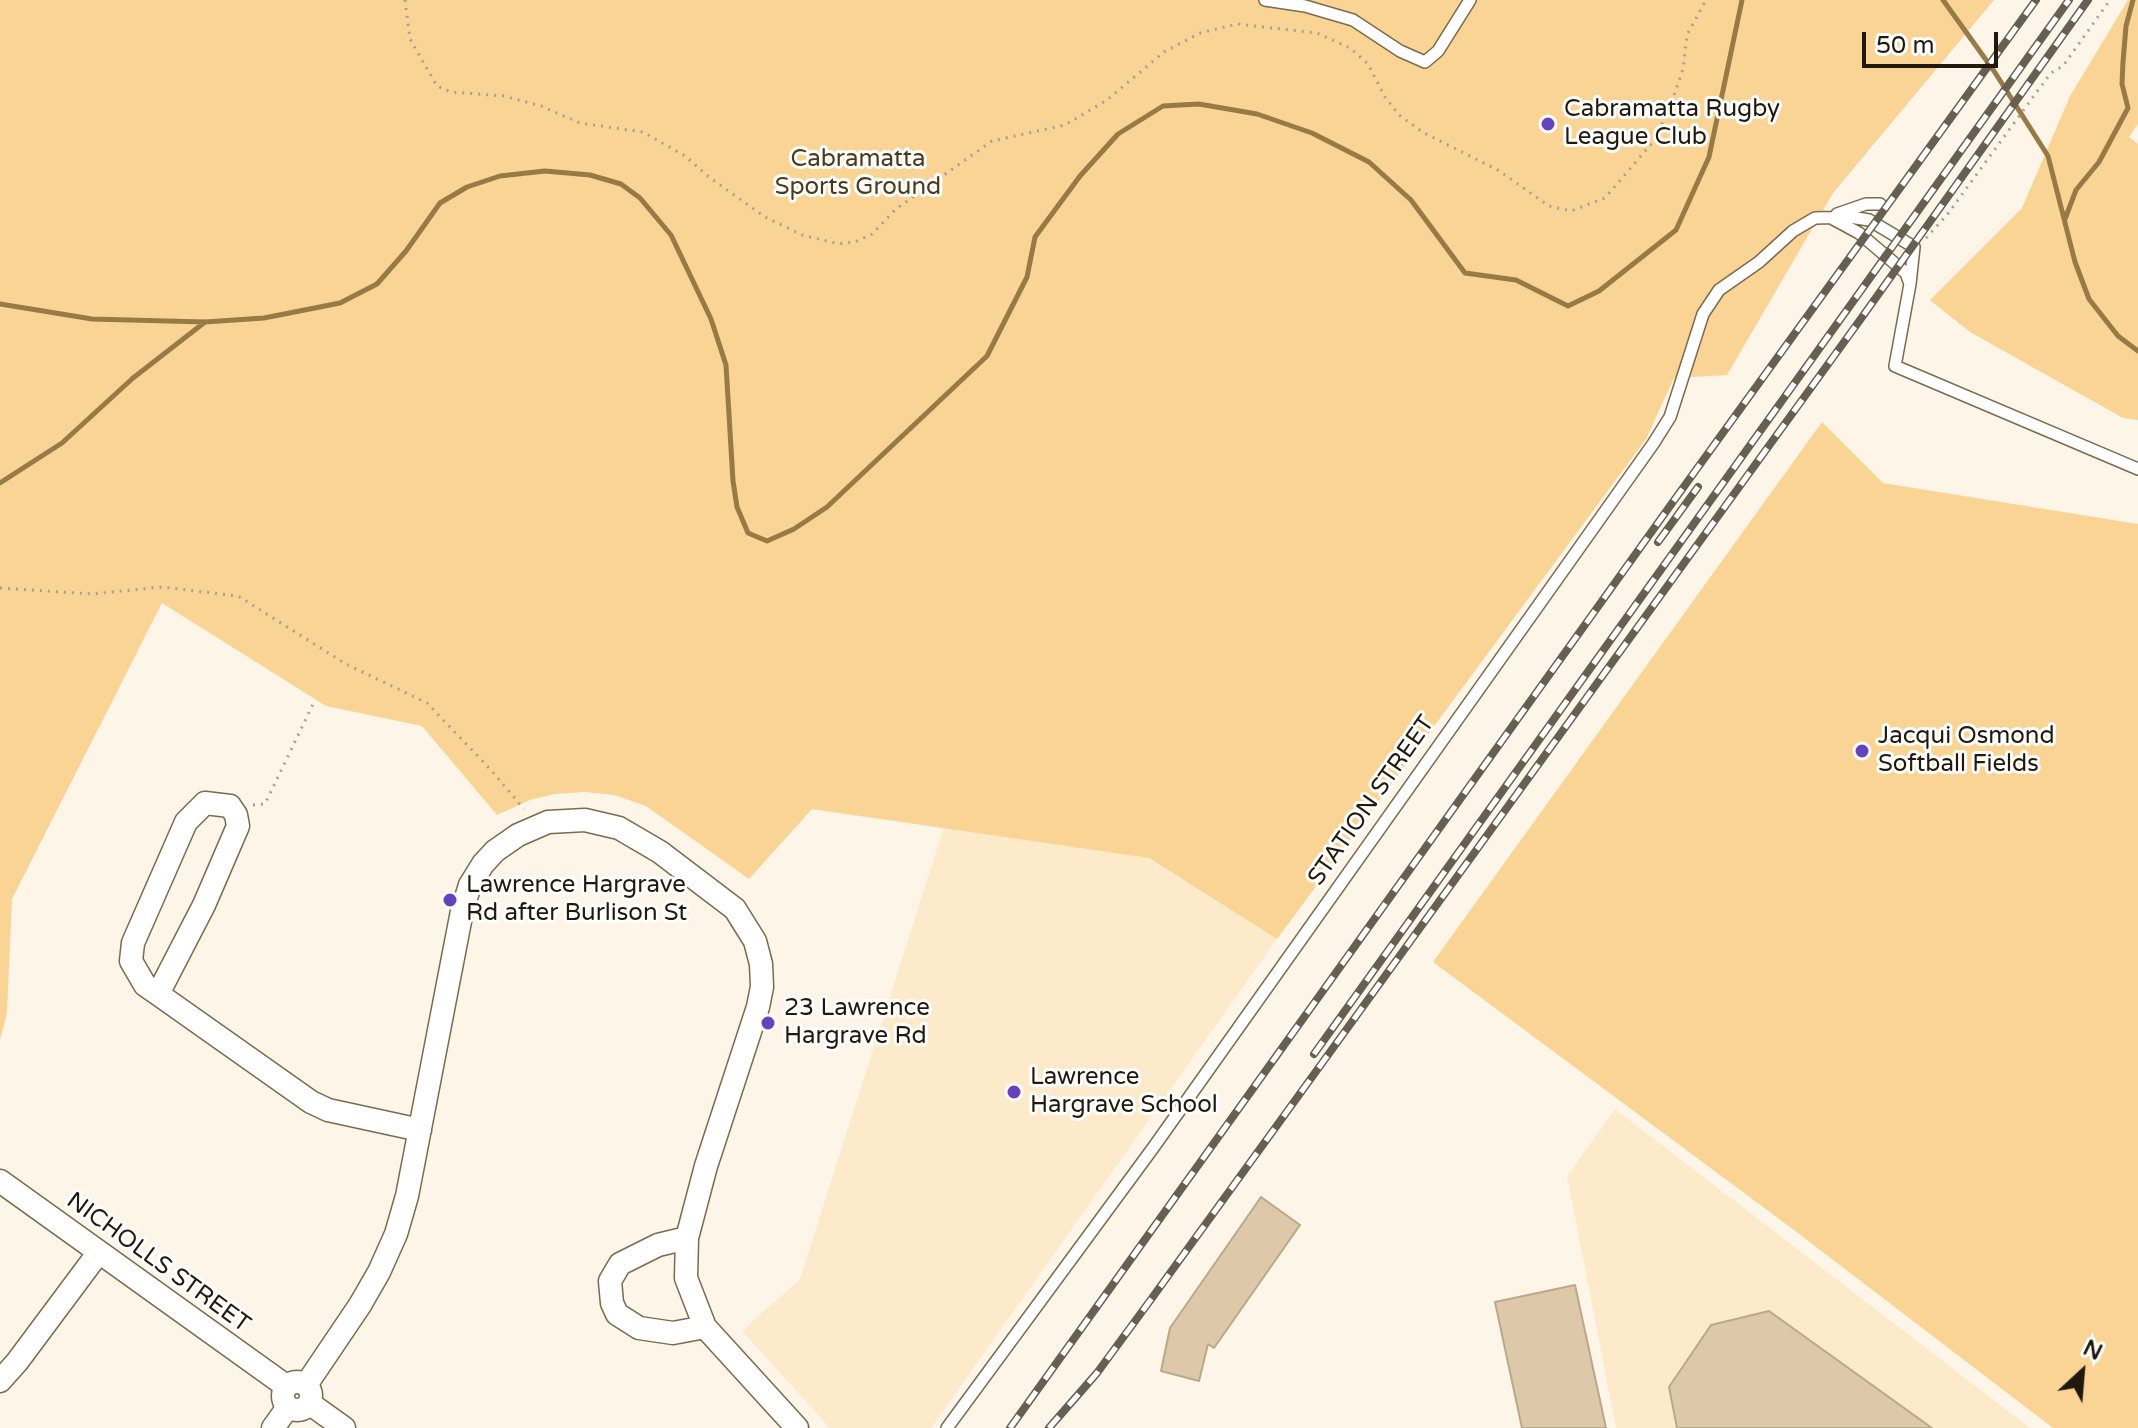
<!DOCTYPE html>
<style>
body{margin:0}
#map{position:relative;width:2138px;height:1428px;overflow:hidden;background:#fdf5e8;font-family:"Varela Round",sans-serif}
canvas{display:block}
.north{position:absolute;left:2042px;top:1332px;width:80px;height:80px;-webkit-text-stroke:6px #fff;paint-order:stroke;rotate:26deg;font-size:22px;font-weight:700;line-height:32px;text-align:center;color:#20190d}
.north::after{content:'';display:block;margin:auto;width:28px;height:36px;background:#20190d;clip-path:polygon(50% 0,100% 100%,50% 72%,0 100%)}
.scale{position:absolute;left:1862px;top:32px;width:136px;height:36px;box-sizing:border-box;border:4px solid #20190d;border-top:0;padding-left:10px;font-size:24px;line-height:28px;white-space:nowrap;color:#20190d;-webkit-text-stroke:6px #fff;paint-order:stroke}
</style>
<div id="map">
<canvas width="2138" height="1428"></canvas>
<div class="north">N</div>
<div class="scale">50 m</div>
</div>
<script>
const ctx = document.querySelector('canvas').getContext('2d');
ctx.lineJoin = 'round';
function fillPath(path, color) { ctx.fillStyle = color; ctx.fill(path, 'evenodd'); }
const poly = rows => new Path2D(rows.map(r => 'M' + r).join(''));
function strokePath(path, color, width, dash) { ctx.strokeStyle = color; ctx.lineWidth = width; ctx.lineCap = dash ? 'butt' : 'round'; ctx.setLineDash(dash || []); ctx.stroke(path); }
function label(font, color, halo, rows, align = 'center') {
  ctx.font = font + ' "Varela Round",sans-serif'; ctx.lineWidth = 6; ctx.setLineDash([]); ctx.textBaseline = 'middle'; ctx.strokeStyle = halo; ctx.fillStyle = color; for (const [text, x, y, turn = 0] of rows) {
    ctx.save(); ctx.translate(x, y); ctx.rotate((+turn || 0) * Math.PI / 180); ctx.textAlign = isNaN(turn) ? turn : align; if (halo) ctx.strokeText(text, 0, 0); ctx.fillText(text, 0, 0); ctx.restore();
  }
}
fillPath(poly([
 [944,827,1149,858,1277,939,931,1428,830,1428,742,1331,800,1279],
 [1615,1109,2030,1428,1616,1428,1567,1176]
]), '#fdeacb');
fillPath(poly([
 [0,0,1994,0,1833,193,1727,375,1674,378,1646,439,1277,939,1149,858,812,809,749,879,646,806,614,795,584,792,554,794,530,800,497,815,422,726,326,706,162,603,12,899,7,1013,0,1040],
 [2128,0,2138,0,2138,124,2129,137,2138,144,2138,420,2123,418,1970,332,1930,300,2022,208,2070,96],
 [1822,422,1883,483,2138,524,2138,1428,2053,1428,1790,1227,1433,962]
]), '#fad495');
strokePath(poly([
 [1943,0,1994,71,2048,156,2075,262,2089,299,2118,336,2138,351],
 [2065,219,2076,190,2099,162,2128,108,2122,84,2123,62,2126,26,2133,0],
 [0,304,92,319,205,322,264,318,340,303,377,284,406,251,440,203,467,187,500,176,545,171,590,175,621,184,640,198,671,235,711,319,726,365,733,481,737,507,748,533,767,541,794,529,827,507,987,356,1027,277,1035,237,1080,176,1118,134,1163,106,1199,104,1257,114,1312,133,1369,162,1411,200,1465,273,1516,280,1568,306,1599,291,1676,230,1709,157,1742,0],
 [0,483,62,443,133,378,205,322]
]), '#987a46', 5);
const building = poly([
 [1261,1197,1300,1225,1214,1348,1208,1344,1199,1381,1161,1371,1170,1328,1261,1197],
 [1575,1285,1606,1428,1522,1428,1495,1302,1575,1285],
 [1769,1311,1932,1428,1677,1428,1669,1387,1711,1325,1769,1311]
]);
fillPath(building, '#ddc9aa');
strokePath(building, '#baa88a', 2);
const lane = poly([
 [1265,0,1305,6,1353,20,1400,51,1425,62,1438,51,1470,0],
 [1837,214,1866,204,1880,204],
 [1833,219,1859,233,1906,273,1910,284],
 [947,1428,1153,1148,1653,444,1670,417,1703,314,1719,290,1759,262,1793,231,1815,218,1850,217,1869,220,1914,247,1910,284,1895,366,2138,469]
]);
const street = poly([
 [158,994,204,905,238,826,236,815,230,806,205,803,186,822,133,943,131,961,145,985,158,994,311,1102,328,1110,420,1130],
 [0,1181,286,1386],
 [687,1238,658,1245,620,1264,610,1281,612,1303,617,1314,639,1328,673,1333,705,1327],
 [0,1381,17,1362,99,1252],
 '283 1396a14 14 0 1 1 28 0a14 14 0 1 1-28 0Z',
 [306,1385,360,1305,379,1272,396,1234,407,1196,462,911,470,885,483,864,495,851,518,835,548,822,585,820,619,828,660,852,735,909,755,941,761,964,762,987,758,1007,706,1166,687,1238,686,1278,705,1327,797,1428],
 [309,1403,344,1428],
 [273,1428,288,1407]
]);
strokePath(lane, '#7b6a4e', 14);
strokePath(street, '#7b6a4e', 25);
strokePath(poly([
 [405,0,410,39,437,86,451,92,504,96,541,106,580,123,643,132,685,156,709,177,765,217,802,235,839,244,855,242,872,234,896,209,992,141,1065,125,1107,100,1164,52,1200,33,1237,24,1317,33,1350,48,1368,64,1385,97,1399,115,1424,133,1498,170,1549,206,1571,211,1605,198,1652,143,1670,107,1683,69,1687,35,1706,0],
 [1926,238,1947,215,2036,93,2051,73,2063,66,2110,0],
 [0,588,92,594,162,587,238,596,346,664,427,703,491,770,524,809],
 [253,805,265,804,315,700]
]), '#a7a093', 3, [2, 6]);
strokePath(lane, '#fff', 11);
strokePath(street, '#fff', 22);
const rail = poly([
 [1658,542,1698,487],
 [1314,1054,2069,0],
 [1010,1428,1675,499,2036,0],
 [1049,1428,1097,1373,1152,1298,1860,320,2088,0]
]);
strokePath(rail, '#665f52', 8);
strokePath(rail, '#fff', 5, [15]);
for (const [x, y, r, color] of [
 [1548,124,8,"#6444bd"],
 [1862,751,8,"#6444bd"],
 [450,900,8,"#6444bd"],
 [768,1023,8,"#6444bd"],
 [1014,1092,8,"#6444bd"]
]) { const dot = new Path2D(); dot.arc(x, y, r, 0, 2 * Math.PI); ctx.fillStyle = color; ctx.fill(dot); strokePath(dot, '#fff', 3); }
label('24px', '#20190d', '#fff', [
 ["Cabramatta Rugby",1564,110],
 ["League Club",1564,138],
 ["Jacqui Osmond",1878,737],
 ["Softball Fields",1878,765],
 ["Lawrence Hargrave",466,886],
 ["Rd after Burlison St",466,914],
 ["23 Lawrence",784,1009],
 ["Hargrave Rd",784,1037],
 ["Lawrence",1030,1078],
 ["Hargrave School",1030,1106]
], 'left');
label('24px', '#4a391a', '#fff', [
 ["Cabramatta",858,160],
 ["Sports Ground",858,188]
]);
label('24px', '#20190d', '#fff', [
 ["STATION STREET",1372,801,-55],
 ["NICHOLLS STREET",158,1263,36]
]);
</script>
